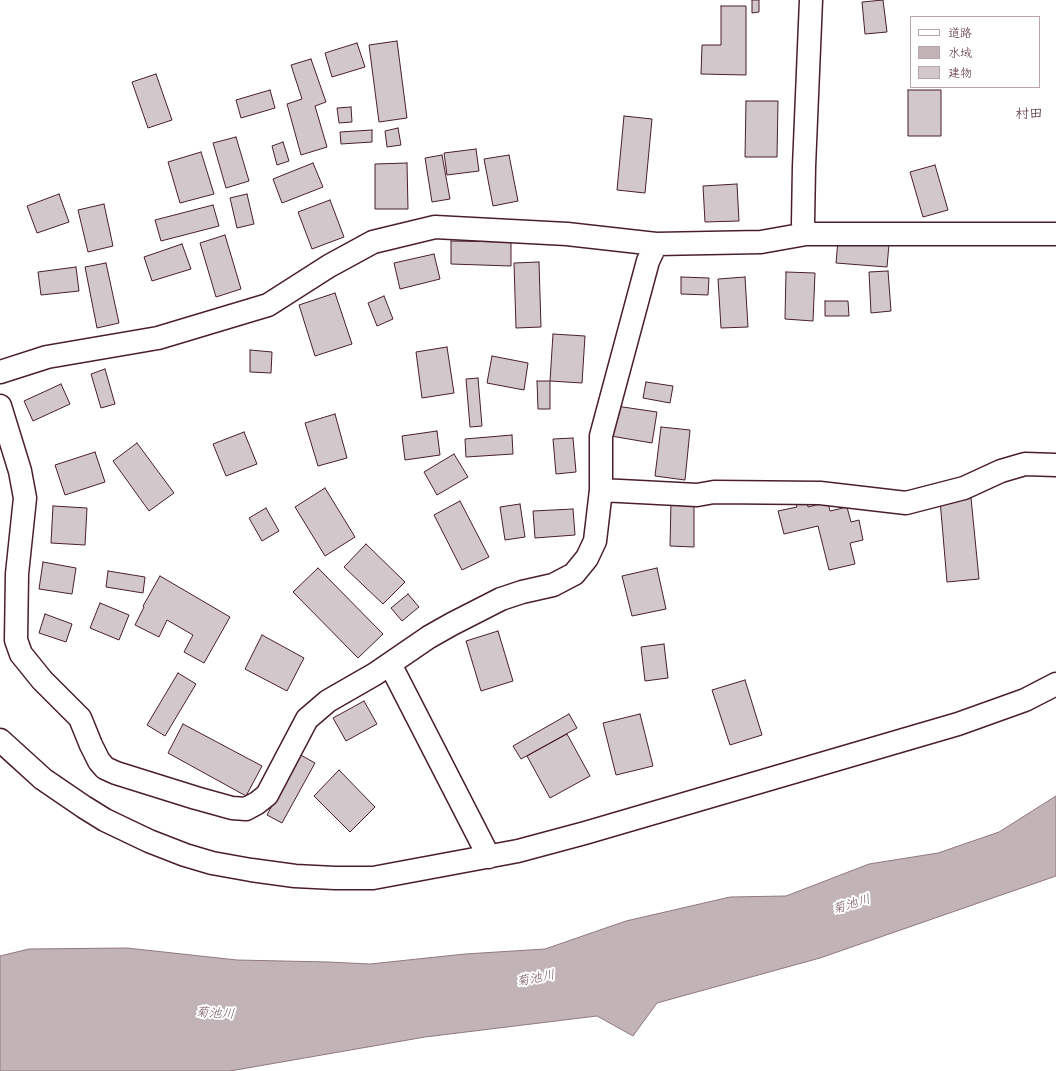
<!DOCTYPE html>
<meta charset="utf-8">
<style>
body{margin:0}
#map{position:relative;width:1056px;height:1071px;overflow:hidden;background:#fff;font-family:"Gochi Hand","Klee One",sans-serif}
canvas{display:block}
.legend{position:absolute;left:910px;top:16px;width:130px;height:72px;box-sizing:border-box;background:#fff;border:1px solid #b7a5aa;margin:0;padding:5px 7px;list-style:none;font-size:12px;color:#4a1f2b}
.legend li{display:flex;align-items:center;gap:8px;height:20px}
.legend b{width:20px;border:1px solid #b7a5aa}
</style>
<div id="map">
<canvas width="1056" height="1071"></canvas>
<ul class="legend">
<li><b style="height:5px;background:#fff"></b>道路</li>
<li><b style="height:11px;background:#c1b3b6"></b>水域</li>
<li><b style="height:11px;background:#d2c7cb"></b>建物</li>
</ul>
</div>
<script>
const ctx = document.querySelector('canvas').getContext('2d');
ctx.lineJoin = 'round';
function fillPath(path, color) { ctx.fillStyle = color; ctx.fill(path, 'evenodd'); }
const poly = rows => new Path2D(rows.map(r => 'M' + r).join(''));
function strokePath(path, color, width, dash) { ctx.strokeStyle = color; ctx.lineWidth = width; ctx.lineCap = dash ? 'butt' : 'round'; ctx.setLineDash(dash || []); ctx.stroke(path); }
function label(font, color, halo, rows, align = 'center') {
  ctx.font = font + ' "Gochi Hand","Klee One",sans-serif'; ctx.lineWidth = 4; ctx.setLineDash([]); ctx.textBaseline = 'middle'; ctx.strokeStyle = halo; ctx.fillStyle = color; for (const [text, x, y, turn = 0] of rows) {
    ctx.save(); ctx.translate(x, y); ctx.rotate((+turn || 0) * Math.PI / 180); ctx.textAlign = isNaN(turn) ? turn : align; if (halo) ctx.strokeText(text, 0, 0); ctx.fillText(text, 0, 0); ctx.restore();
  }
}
const water = poly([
 [1056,796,1056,876,820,958,657,1003,633,1036,597,1016,425,1037,230,1071,0,1071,0,956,29,949,127,948,237,960,328,962,370,964,465,954,545,949,626,921,730,897,786,896,869,864,938,853,999,832,1056,796]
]);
fillPath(water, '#c1b3b6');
strokePath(water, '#91787e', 1);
const building = poly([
 [752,0,759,0,759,12,752,13,752,0],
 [883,0,887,32,865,34,862,2,883,0],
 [721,6,746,6,746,75,701,74,702,45,721,45,721,6],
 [397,41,407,118,379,122,369,45,397,41],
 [357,43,365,67,332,77,325,53,357,43],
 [311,59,326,102,315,106,327,147,301,155,287,104,302,99,291,65,311,59],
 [156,74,172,120,148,128,132,82,156,74],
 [270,90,275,108,241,118,236,100,270,90],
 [908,90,941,90,941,136,908,136,908,90],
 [746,101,778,101,777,157,745,157,746,101],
 [351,107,352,122,339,123,337,108,351,107],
 [624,116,652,119,645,193,617,190,624,116],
 [398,128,401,145,387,147,385,131,398,128],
 [372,130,372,142,341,144,340,132,372,130],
 [236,137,249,181,226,188,213,143,236,137],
 [283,142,289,161,277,165,272,146,283,142],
 [476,149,479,171,447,175,444,153,476,149],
 [201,152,214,194,180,203,168,162,201,152],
 [442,155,450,199,432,202,425,158,442,155],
 [509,155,518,201,493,206,484,159,509,155],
 [313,163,323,187,282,203,273,179,313,163],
 [407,163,408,209,375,209,375,164,407,163],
 [935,165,948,210,923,217,910,172,935,165],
 [737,184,739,221,705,222,703,186,737,184],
 [59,194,69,222,37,233,27,206,59,194],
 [247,194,254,224,237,228,230,198,247,194],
 [330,200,344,237,312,249,298,212,330,200],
 [104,204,113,246,88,252,78,210,104,204],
 [213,205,219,226,161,241,155,220,213,205],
 [225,235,241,289,216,297,200,243,225,235],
 [838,240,889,244,887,267,836,263,838,240],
 [451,241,511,242,511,266,451,264,451,241],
 [182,244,191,269,152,281,144,257,182,244],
 [434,254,440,279,400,289,394,263,434,254],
 [539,262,541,327,516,328,514,263,539,262],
 [106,263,119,323,97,328,85,267,106,263],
 [76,267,79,291,41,295,38,272,76,267],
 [888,271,891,311,871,313,869,272,888,271],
 [786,272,815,273,813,321,785,319,786,272],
 [681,277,709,278,708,295,681,294,681,277],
 [745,277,748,327,721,328,718,279,745,277],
 [335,293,352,344,315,356,299,305,335,293],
 [384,296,393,319,377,326,368,303,384,296],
 [825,301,848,301,849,316,825,316,825,301],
 [553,334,585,336,582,383,550,381,553,334],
 [447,347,454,393,422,398,416,352,447,347],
 [250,350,272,352,271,373,250,372,250,350],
 [492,356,528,363,524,390,487,383,492,356],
 [105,369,115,404,101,408,91,374,105,369],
 [478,378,482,426,470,427,466,379,478,378],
 [537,381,550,381,550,409,538,409,537,381],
 [646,382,673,386,670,403,643,398,646,382],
 [61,384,70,404,33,421,24,401,61,384],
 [616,406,657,412,652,443,611,436,616,406],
 [335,414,347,458,318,466,305,423,335,414],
 [661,427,690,430,685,480,655,476,661,427],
 [437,431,440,455,405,460,402,436,437,431],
 [244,432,257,464,226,476,213,444,244,432],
 [512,435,513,454,466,457,465,439,512,435],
 [573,438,576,472,556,474,553,439,573,438],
 [137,443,174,493,149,511,113,461,137,443],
 [95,452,105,482,65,495,55,465,95,452],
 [454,454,468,477,437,495,424,472,454,454],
 [325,488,355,537,325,556,295,507,325,488],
 [971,498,979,579,947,582,940,500,971,498],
 [460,501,489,557,462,570,434,515,460,501],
 [807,501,808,507,828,502,830,511,847,507,851,522,859,520,863,540,850,543,855,564,829,570,818,526,784,534,778,511,797,507,796,504,807,501],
 [671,502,694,503,694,547,670,546,671,502],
 [520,504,525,537,505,540,500,507,520,504],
 [53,506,87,508,85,545,51,543,53,506],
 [266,508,279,531,262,541,249,518,266,508],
 [573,509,575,535,535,538,533,511,573,509],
 [366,544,405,582,383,604,344,567,366,544],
 [43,562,76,568,72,594,39,589,43,562],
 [318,568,383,634,358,658,293,592,318,568],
 [657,568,666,609,632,616,622,576,657,568],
 [108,571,145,577,143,593,106,587,108,571],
 [160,576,230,617,204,663,184,652,193,635,167,620,159,637,135,625,144,607,143,606,160,576],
 [408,594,419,607,402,621,391,608,408,594],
 [100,603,129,615,119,640,90,628,100,603],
 [45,614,72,624,66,642,39,633,45,614],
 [498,631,513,681,481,691,466,641,498,631],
 [262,635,304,658,287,691,245,669,262,635],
 [664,644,668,678,645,681,641,647,664,644],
 [178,673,196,684,165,736,147,725,178,673],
 [745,680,762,735,730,745,712,690,745,680],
 [364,701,377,724,346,741,333,718,364,701],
 [569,714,577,728,521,759,513,746,569,714],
 [640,714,653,766,616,775,603,723,640,714],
 [183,724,262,766,246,796,168,753,183,724],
 [567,734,590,776,550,798,527,756,567,734],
 [299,754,315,763,282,823,267,815,299,754],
 [339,770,375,807,350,832,314,796,339,770]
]);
fillPath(building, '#d2c7cb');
strokePath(building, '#4a1f2b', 1);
const minor = poly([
 [806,234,803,223,804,167,811,0],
 [0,372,47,357,158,338,268,305,329,266,373,242,435,227,567,234,656,244,761,242,806,234,1056,234],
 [0,406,20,471,25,498,17,574,16,640,21,654,42,680,80,718,91,745,99,761,105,768,116,773,196,798,232,808,246,809,257,803,267,795,307,719,328,701,375,674,429,637,452,624,501,599,522,592,553,585,574,574,587,558,595,541,601,490,601,436,648,261,656,244],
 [601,490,697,495,714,492,820,493,906,503,964,488,1001,471,1025,464,1056,465],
 [390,664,489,857],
 [0,740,43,779,84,807,105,820,149,841,185,855,212,863,251,870,295,876,335,878,373,878,518,851,585,833,958,724,1025,700,1056,684]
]);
strokePath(minor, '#4a1f2b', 25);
strokePath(minor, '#fff', 22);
label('italic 13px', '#74535c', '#fff', [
 ["菊池川",852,906,-17],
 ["菊池川",536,980,-11],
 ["菊池川",215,1015,3]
]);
label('14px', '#4a1f2b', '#fff', [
 ["村田",1029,116]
]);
</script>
